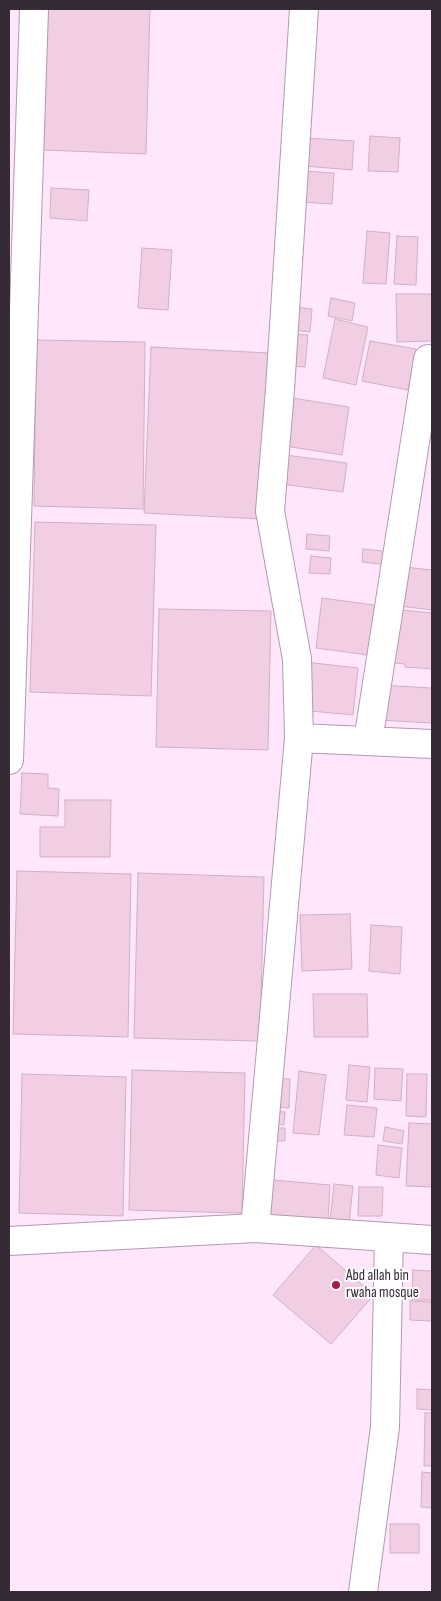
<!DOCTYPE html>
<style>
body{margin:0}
#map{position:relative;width:441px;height:1601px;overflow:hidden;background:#fee7fd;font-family:"Sofia Sans Condensed",sans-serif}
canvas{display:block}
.frame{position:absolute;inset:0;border:10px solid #352a35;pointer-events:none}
</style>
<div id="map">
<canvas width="441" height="1601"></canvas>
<div class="frame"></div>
</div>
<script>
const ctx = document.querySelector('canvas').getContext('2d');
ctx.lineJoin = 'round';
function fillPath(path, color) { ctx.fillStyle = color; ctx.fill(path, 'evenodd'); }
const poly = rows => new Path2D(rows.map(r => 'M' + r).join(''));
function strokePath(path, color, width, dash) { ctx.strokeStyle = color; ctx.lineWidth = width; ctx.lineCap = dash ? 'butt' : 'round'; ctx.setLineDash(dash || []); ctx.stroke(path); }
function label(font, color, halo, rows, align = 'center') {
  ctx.font = font + ' "Sofia Sans Condensed",sans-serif'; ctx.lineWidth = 4; ctx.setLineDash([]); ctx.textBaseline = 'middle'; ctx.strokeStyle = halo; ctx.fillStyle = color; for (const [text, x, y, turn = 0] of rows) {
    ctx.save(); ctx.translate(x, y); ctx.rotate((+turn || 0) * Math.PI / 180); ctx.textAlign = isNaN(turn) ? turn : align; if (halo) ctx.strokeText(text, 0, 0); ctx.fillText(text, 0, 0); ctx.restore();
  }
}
const building = poly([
 [48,9,150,9,146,154,43,150,48,9],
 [370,136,400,138,398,172,368,171,370,136],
 [306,138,354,141,352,170,304,166,306,138],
 [304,171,334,173,332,204,302,202,304,171],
 [51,188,89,190,87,221,50,218,51,188],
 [367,231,390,233,386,284,363,283,367,231],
 [397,236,418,237,416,285,394,284,397,236],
 [142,248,172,250,168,310,138,308,142,248],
 [396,294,432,294,432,341,397,342,396,294],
 [331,298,355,303,352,321,328,316,331,298],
 [295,307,312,309,310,332,293,330,295,307],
 [335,319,368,327,356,385,323,378,335,319],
 [292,334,308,335,305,367,289,366,292,334],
 [36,340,145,342,143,509,34,506,36,340],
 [370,341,416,349,408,390,362,381,370,341],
 [151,347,269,353,261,519,144,513,151,347],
 [286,397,349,407,342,455,279,445,286,397],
 [285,455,347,463,343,492,281,484,285,455],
 [35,522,156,525,151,696,30,692,35,522],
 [307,534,330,536,329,551,306,549,307,534],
 [363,549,391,552,389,565,362,562,363,549],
 [311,556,331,558,330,574,309,573,311,556],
 [405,567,432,570,432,610,400,606,405,567],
 [322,598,381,606,375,656,316,648,322,598],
 [159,609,271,611,268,750,156,747,159,609],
 [391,609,432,613,432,669,405,667,405,664,386,662,391,609],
 [305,662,358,668,353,715,300,710,305,662],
 [379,685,432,688,432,723,378,720,379,685],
 [22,773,48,774,48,788,59,789,58,816,20,814,22,773],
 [65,800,111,800,110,857,40,857,40,827,65,827,65,800],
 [17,871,131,874,128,1037,13,1034,17,871],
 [138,873,264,877,260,1041,134,1038,138,873],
 [350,914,352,969,302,971,300,915,350,914],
 [371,925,402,927,400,974,369,971,371,925],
 [313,994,367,994,368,1037,314,1037,313,994],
 [349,1065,370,1067,367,1102,346,1100,349,1065],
 [375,1068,403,1069,401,1101,374,1099,375,1068],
 [132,1070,245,1073,242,1213,129,1210,132,1070],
 [299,1071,326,1075,319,1135,293,1133,299,1071],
 [22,1074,126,1077,123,1216,19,1213,22,1074],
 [407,1074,427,1074,426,1117,406,1116,407,1074],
 [274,1078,290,1079,289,1108,272,1107,274,1078],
 [347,1105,377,1108,374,1137,344,1135,347,1105],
 [270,1111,285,1112,284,1125,269,1124,270,1111],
 [409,1123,432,1124,432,1187,406,1186,409,1123],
 [385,1127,404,1131,402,1144,383,1141,385,1127],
 [270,1128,285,1128,285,1141,270,1141,270,1128],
 [378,1145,402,1148,399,1178,376,1175,378,1145],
 [273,1180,330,1185,328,1222,270,1217,273,1180],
 [334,1184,353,1186,349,1223,330,1222,334,1184],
 [359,1187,383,1187,382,1216,358,1216,359,1187],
 [316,1245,374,1295,331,1344,273,1295,316,1245],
 [413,1270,432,1271,432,1300,412,1300,413,1270],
 [410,1301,432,1302,432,1321,410,1320,410,1301],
 [417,1389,432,1390,432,1410,417,1409,417,1389],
 [425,1413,432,1413,432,1466,424,1466,425,1413],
 [422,1472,432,1473,432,1508,421,1507,422,1472],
 [390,1524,419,1524,419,1553,390,1553,390,1524]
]);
fillPath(building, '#f1cee4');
strokePath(building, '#d1afc4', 1);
const minor = poly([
 [299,738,432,744],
 [368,741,428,359],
 [9,760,34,9],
 [255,1228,299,738,297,659,270,511,280,390,304,9],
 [9,1241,255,1228,432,1240],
 [363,1592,385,1427,389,1237]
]);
strokePath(minor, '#b398b2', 30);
strokePath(minor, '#fff', 28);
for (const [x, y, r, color] of [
 [336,1285,5,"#ac184a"]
]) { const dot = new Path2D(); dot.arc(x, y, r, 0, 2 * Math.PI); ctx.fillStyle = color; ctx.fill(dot); strokePath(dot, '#fdfdfd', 2); }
label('15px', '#352a35', '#fdfdfd', [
 ["Abd allah bin",346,1276],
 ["rwaha mosque",346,1293]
], 'left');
</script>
